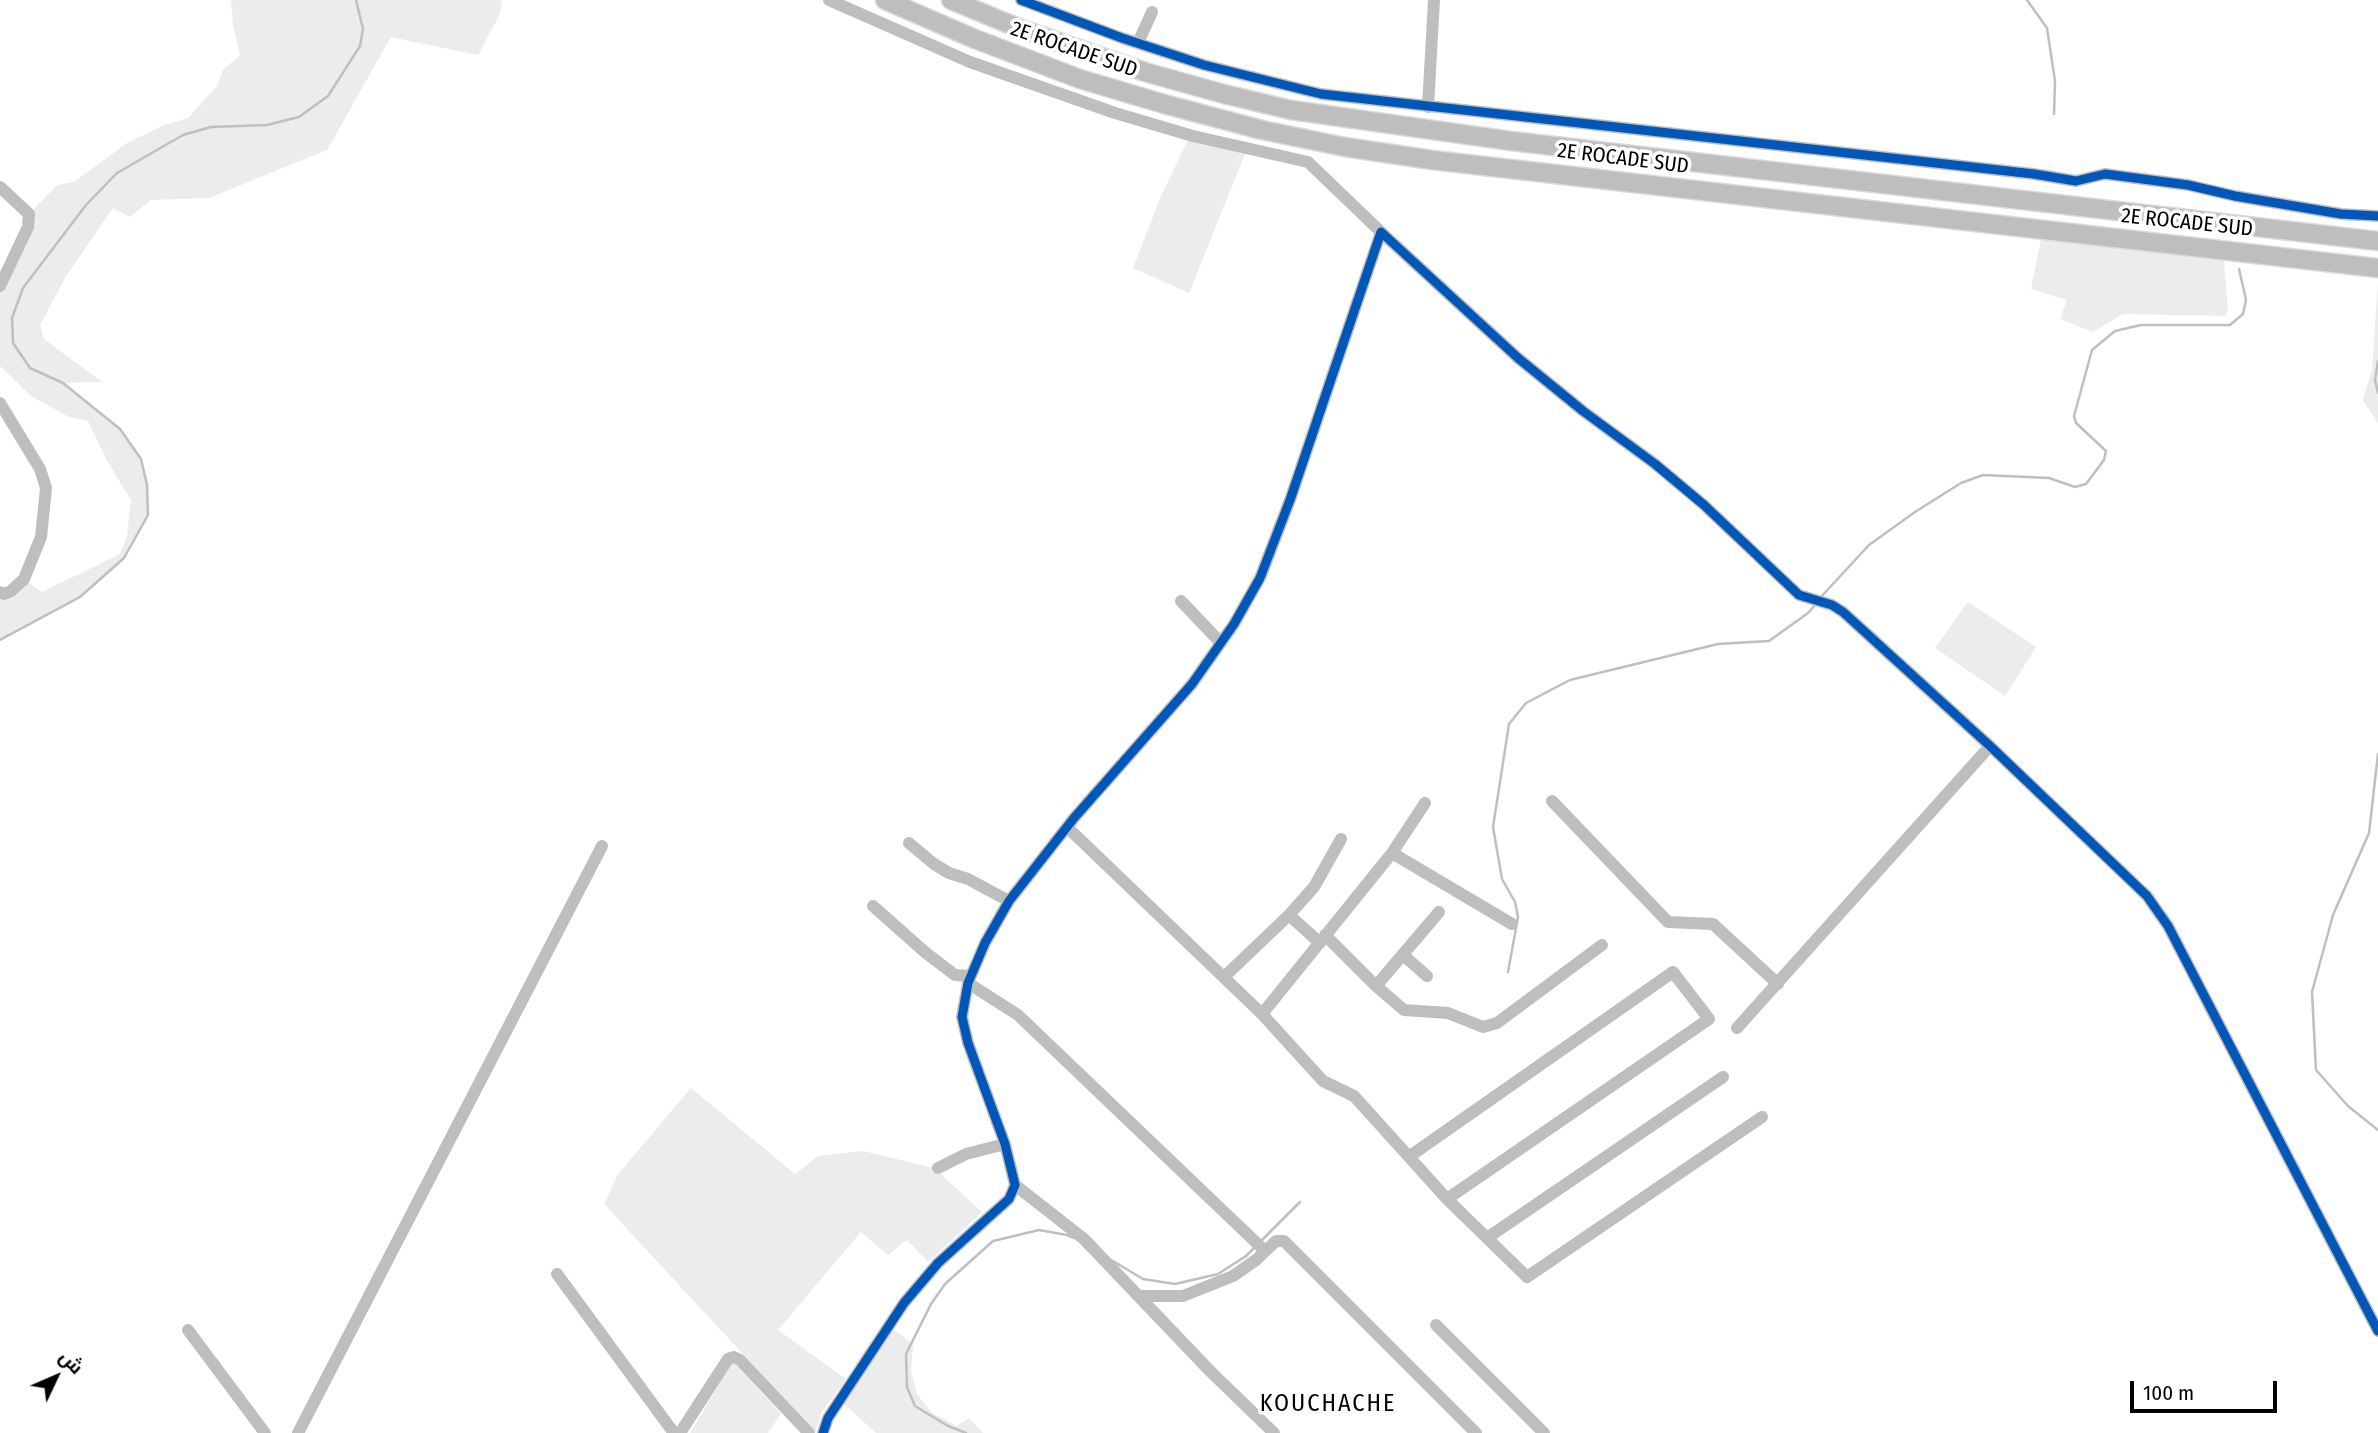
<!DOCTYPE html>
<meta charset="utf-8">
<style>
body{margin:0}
#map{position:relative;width:2378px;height:1433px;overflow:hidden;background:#fff;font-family:"Fira Sans Condensed",Cairo,sans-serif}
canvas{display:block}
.north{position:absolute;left:21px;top:1342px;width:70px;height:70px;-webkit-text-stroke:5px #fff;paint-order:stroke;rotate:46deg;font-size:19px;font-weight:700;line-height:28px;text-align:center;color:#000}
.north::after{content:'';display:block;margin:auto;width:24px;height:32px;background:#000;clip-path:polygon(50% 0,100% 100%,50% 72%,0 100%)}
.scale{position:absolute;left:2130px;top:1381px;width:147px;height:32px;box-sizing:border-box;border:4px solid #000;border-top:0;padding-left:9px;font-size:21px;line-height:24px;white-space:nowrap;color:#000;-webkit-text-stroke:5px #fff;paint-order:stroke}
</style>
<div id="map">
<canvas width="2378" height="1433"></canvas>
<div class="north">ش</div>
<div class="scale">100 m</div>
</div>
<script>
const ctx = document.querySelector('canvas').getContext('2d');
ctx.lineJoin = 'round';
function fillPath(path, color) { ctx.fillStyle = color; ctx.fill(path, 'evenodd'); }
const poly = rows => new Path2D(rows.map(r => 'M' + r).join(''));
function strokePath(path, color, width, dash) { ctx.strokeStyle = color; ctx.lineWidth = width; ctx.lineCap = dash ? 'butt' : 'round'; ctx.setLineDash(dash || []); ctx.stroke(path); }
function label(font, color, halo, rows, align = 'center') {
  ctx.font = font + ' "Fira Sans Condensed",sans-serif'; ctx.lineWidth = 7; ctx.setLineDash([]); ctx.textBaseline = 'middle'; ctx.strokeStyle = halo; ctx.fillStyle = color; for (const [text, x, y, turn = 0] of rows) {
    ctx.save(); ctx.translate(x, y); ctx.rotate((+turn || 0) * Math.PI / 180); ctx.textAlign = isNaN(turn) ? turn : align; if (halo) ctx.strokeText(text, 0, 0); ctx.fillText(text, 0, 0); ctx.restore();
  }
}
fillPath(poly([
 [231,0,502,0,500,14,478,55,391,37,327,150,209,198,151,200,130,217,113,208,65,278,40,325,44,339,102,382,64,383,120,429,141,459,147,485,148,515,124,558,80,597,0,640,0,592,24,579,42,592,120,554,127,536,131,500,106,459,88,421,69,417,31,396,0,366,0,286,29,214,57,185,74,182,127,143,164,125,188,118,217,86,223,70,240,55,233,25],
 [1188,140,1246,152,1189,293,1133,268,1161,196],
 [2041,239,2224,261,2228,310,2225,316,2123,314,2093,332,2060,319,2067,300,2031,289],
 [2378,282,2378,424,2363,400,2372,370],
 [1968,602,2036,647,2005,696,1935,648],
 [691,1088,795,1174,818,1156,863,1151,934,1168,982,1212,928,1262,907,1240,888,1255,861,1232,778,1330,846,1379,822,1412,815,1432,604,1204,618,1174],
 [893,1329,913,1344,911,1371,917,1394,931,1412,957,1426,969,1418,983,1433,876,1433,844,1404],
 [733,1361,781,1414,768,1433,690,1433]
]), '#ececec');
strokePath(poly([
 [2027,0,2047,28,2055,81,2054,114],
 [2378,361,2375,380,2378,393],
 [1820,598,1869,545,1915,512,1961,483,1983,475,2049,478,2075,487,2086,484,2104,460,2106,451,2076,423,2074,416,2092,350,2115,331,2141,325,2230,325,2243,314,2246,300,2239,269],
 [0,640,80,597,124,558,148,515,147,485,141,459,120,429,63,383,30,368,13,343,12,318,23,288,86,205,117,173,183,135,211,127,267,125,299,117,328,96,360,46,363,29,356,0],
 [2378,754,2369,833,2333,915,2312,992,2316,1070,2348,1106,2378,1130],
 [1508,972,1518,917,1515,902,1502,879,1493,827,1509,724,1526,703,1570,680,1718,644,1769,641,1808,613,1816,604],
 [1260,1242,1300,1202],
 [1113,1261,1143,1279,1175,1284,1218,1274,1246,1256,1255,1247],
 [966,1433,948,1426,915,1406,907,1387,906,1354,931,1304,945,1284,993,1241,1039,1230,1067,1235,1074,1238]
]), '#bfbfbf', 2.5);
const highway = poly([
 [885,0,975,39,1080,79,1164,104,1262,130,1345,147,1432,160,2378,268],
 [951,0,1021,29,1145,72,1224,94,1291,110,1511,141,2378,241]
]);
strokePath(highway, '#dbdbdb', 21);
strokePath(poly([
 [829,0,970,62,1115,113,1193,136,1308,162,1381,232],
 [1021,0,1122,38,1204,65,1321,94,2034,174,2076,181,2105,174,2188,185,2235,196,2341,214,2378,216],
 [1138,43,1152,12],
 [1428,107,1434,0],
 [0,187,29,214,28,227,0,286],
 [0,403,40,469,46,488,41,537,24,579,11,591,4,594,0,592],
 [1181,601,1221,643],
 [1552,801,1668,922,1713,924,1778,984],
 [1067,827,1262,1014,1323,1081,1354,1096,1447,1199,1527,1277,1762,1117],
 [909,843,934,864,949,873,968,879,1009,901],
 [1392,853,1512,924],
 [873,906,926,953,955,975,971,976],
 [1289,915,1320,943],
 [1325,935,1376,986,1404,1010,1448,1013,1483,1027,1497,1023,1602,945],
 [1403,955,1427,976],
 [1224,977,1289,915,1314,887,1341,839],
 [968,983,1018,1015,1265,1251],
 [1376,986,1439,912],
 [1262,1014,1392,853,1425,803],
 [1737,1028,1990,746],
 [1410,1156,1673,972,1709,1019,1447,1199],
 [938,1168,966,1154,1005,1144],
 [1015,1185,1084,1239,1210,1371,1274,1433],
 [1487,1238,1723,1077],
 [557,1274,674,1433],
 [1138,1296,1183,1296,1233,1276,1256,1260,1276,1241,1284,1241,1476,1433],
 [1436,1325,1544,1433],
 [188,1330,265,1433],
 [298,1433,602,846],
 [680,1433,728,1359,734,1357,740,1360,809,1433],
 [823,1433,828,1418,904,1303,938,1263,1009,1199,1015,1185,1005,1144,968,1043,962,1017,968,983,985,943,1009,901,1074,818,1192,684,1234,624,1260,578,1290,500,1381,232,1518,358,1583,411,1655,464,1704,505,1799,595,1832,605,1843,612,1990,746,2147,896,2168,926,2378,1331]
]), '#bebebe', 12);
strokePath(highway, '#bebebe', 18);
strokePath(poly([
 [1021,0,1122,38,1204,65,1321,94,2034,174,2076,181,2105,174,2188,185,2235,196,2341,214,2378,216],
 [823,1433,828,1418,904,1303,938,1263,1009,1199,1015,1185,1005,1144,968,1043,962,1017,968,983,985,943,1009,901,1074,818,1192,684,1234,624,1260,578,1290,500,1381,232,1518,358,1583,411,1655,464,1704,505,1799,595,1832,605,1843,612,1990,746,2147,896,2168,926,2378,1331]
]), '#0057b8', 9);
label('21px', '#000', '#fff', [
 ["2E ROCADE SUD",1074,50,19],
 ["2E ROCADE SUD",1623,159,7],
 ["2E ROCADE SUD",2187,223,6]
]);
ctx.letterSpacing = '2px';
label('24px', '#000', '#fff', [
 ["KOUCHACHE",1328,1404]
]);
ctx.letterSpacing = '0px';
</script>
